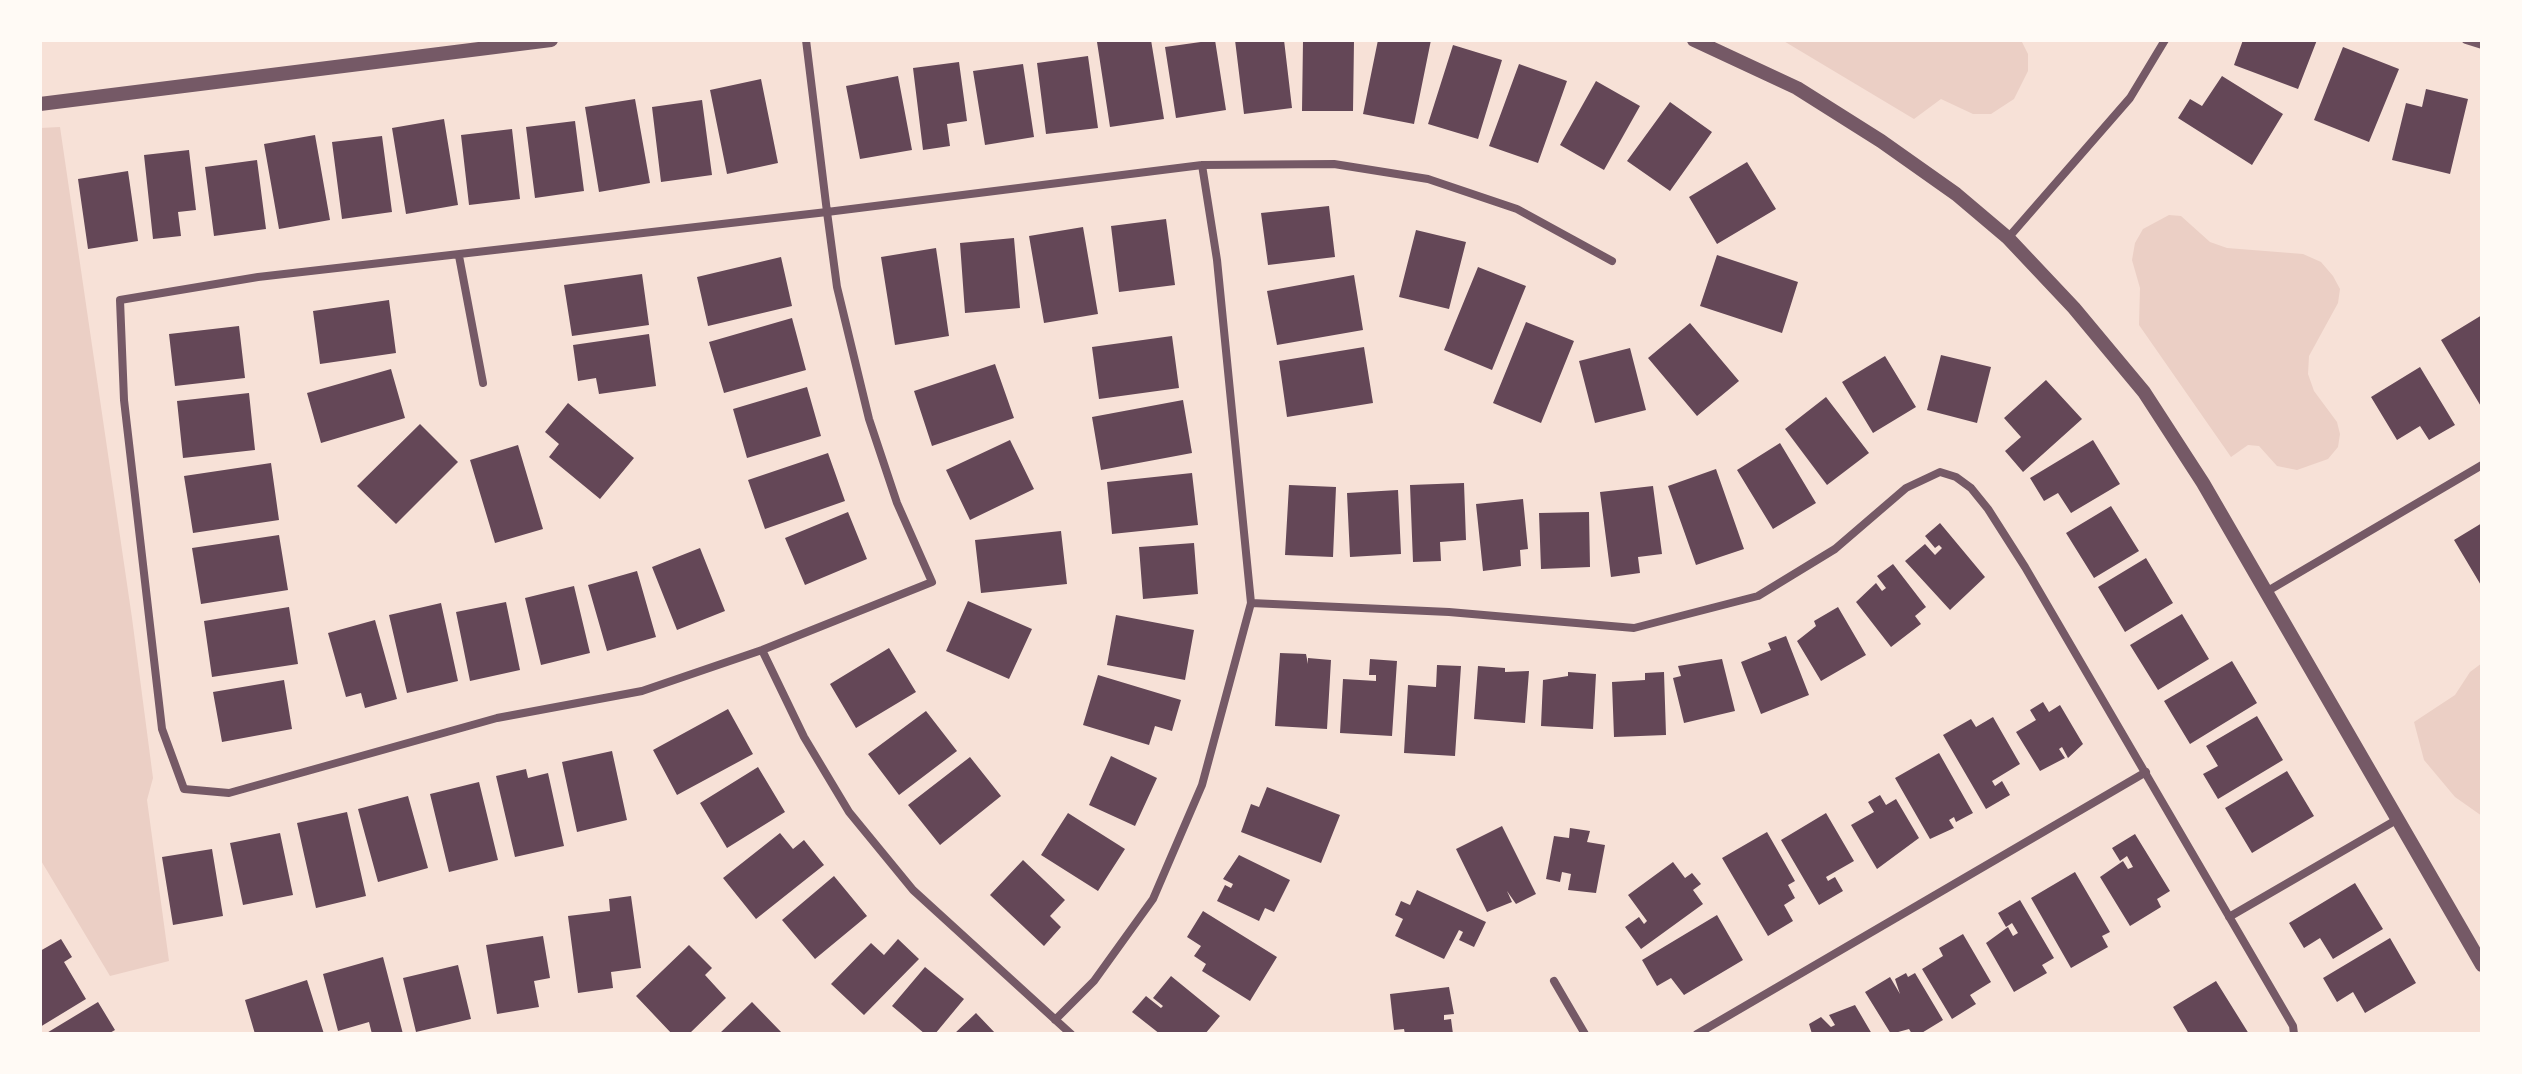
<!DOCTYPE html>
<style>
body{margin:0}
#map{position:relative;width:2522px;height:1074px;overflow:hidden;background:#f7e1d7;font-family:Karla,sans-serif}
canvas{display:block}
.frame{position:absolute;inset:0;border:42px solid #fffaf5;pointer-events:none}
</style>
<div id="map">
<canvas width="2522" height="1074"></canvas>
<div class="frame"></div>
</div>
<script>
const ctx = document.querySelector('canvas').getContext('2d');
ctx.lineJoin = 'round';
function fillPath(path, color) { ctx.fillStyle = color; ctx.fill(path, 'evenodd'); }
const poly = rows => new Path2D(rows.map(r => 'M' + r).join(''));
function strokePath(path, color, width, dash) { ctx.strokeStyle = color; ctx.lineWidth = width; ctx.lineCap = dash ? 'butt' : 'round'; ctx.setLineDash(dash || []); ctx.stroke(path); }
fillPath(poly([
 [1782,40,2021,40,2028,54,2028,71,2014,99,1991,114,1973,114,1941,99,1914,119],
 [60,127,132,618,153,778,147,800,169,961,110,976,40,859,40,128],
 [2169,215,2181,216,2210,242,2227,248,2303,254,2321,262,2333,276,2340,289,2338,303,2309,356,2308,374,2314,391,2337,422,2340,434,2338,447,2328,459,2297,470,2277,466,2259,446,2248,445,2231,457,2139,325,2140,288,2132,260,2135,243,2143,229],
 [2482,663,2482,816,2455,797,2424,760,2414,722,2455,695,2470,672]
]), '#ebcfc5');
fillPath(poly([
 [1112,40,1151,40,1164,119,1110,127,1097,42],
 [1215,40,1226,110,1176,118,1165,47],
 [1235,40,1284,40,1292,108,1244,114],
 [1378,40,1431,40,1414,124,1363,114],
 [2243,40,2317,40,2298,89,2234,65],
 [1303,41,1354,41,1353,111,1302,111],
 [1453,45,1502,60,1478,139,1428,124],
 [2343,47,2399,69,2369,142,2314,120],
 [1088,56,1098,128,1046,134,1037,63],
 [959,62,967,121,947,124,950,146,923,150,913,68],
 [1023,64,1034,137,985,145,973,71],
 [1519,64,1567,81,1538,163,1489,146],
 [898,76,912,150,860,159,846,86],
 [2222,76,2283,114,2252,165,2178,118,2190,99,2202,106],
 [761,79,778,163,727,174,710,90],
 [1596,81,1640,106,1604,170,1560,145],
 [2426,89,2468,99,2450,174,2392,160,2406,103,2422,107],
 [635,99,650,183,599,192,585,107],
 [702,100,712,175,661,182,652,107],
 [1670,102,1712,132,1670,191,1627,161],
 [444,119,458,205,406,214,392,128],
 [575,121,584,191,535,198,526,127],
 [512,129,520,199,469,205,461,135],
 [315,135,330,220,279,229,264,144],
 [382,136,392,212,342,219,332,142],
 [189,150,196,210,178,212,181,236,153,239,144,155],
 [257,160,266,229,214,236,205,167],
 [1747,162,1776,209,1717,244,1689,197],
 [128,171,138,241,88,249,78,179],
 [1329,206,1335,257,1268,265,1261,213],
 [1166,219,1175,285,1119,292,1111,226],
 [1083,227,1098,314,1044,323,1029,236],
 [1416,230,1466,242,1449,309,1399,297],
 [1014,238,1020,308,965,313,960,243],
 [936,248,949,336,895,345,881,257],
 [1717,255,1798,282,1782,333,1700,306],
 [781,257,792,306,708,326,697,277],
 [1478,267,1526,286,1492,370,1444,350],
 [642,274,649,325,572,336,564,285],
 [1354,275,1363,330,1277,345,1267,291],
 [389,300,396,353,320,364,313,311],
 [2482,315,2482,408,2441,340],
 [792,318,806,370,724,393,709,342],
 [1526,322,1574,341,1541,423,1493,403],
 [1690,323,1739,381,1697,416,1648,358],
 [239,326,245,378,175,386,169,334],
 [649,334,656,386,599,394,596,378,578,381,573,345],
 [1172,336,1179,388,1099,399,1092,347],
 [1364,347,1373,403,1287,417,1279,361],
 [1630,348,1646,410,1595,423,1579,361],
 [1941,355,1991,367,1977,423,1927,410],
 [1885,356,1916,407,1873,433,1842,382],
 [995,364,1014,418,932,446,914,391],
 [2420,367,2455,425,2429,440,2420,426,2397,440,2371,397],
 [391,369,405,418,321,443,307,393],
 [2046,380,2082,419,2023,472,2005,451,2021,437,2004,418],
 [807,387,821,436,747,458,733,409],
 [249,393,255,450,183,458,177,401],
 [1826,397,1869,453,1827,485,1785,429],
 [1183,400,1192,453,1101,470,1092,417],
 [568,403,634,458,600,499,549,457,559,444,545,432],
 [420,424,458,462,396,524,357,486],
 [1010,440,1034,489,970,520,946,470],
 [2093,440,2120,484,2071,513,2058,493,2044,501,2030,478],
 [1780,443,1816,503,1773,529,1737,470],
 [518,445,543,529,495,543,470,460],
 [828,453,845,501,765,529,748,480],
 [271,463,279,520,193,533,184,476],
 [1716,469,1744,549,1696,565,1668,486],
 [1192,473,1198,525,1112,534,1107,482],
 [1464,483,1466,540,1440,542,1441,561,1413,562,1410,485],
 [1289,485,1336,487,1333,557,1285,555],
 [1653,486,1662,554,1638,557,1640,573,1611,577,1600,492],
 [1398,490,1401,554,1350,557,1347,493],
 [1523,499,1528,549,1520,550,1521,566,1483,571,1476,504],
 [2111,506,2139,551,2094,578,2066,533],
 [848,512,867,559,805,585,785,538],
 [1589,512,1590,567,1541,569,1539,513],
 [1940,523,1985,577,1950,610,1905,561,1925,544,1935,555,1942,548,1939,545,1935,548,1925,536],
 [2482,523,2482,587,2454,540],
 [1061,531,1067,584,981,593,975,540],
 [279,535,288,590,201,604,192,548],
 [1194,543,1198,594,1143,599,1139,547],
 [700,548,725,611,677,630,652,567],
 [2146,558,2173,603,2125,632,2098,587],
 [1893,564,1926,607,1915,616,1921,624,1891,647,1856,602,1876,583,1882,591,1886,588,1877,576],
 [637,571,656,637,607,651,588,585],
 [574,586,590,653,541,665,525,598],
 [968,601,1032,629,1009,679,946,651],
 [506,602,520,670,470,681,456,612],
 [441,603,458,681,407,693,389,615],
 [289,607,298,664,212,677,204,621],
 [1838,607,1866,655,1821,681,1797,641,1816,626,1814,621],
 [2182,614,2209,659,2158,690,2130,645],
 [1116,615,1194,630,1185,680,1107,665],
 [375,620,397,699,365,708,361,693,346,697,328,633],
 [1786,636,1809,695,1761,714,1741,662,1771,650,1768,643],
 [889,648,916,692,856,728,830,684],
 [1280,653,1306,654,1308,664,1308,658,1331,660,1327,729,1275,726],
 [1370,659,1397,661,1392,736,1340,733,1343,679,1376,681,1376,675,1369,675],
 [1722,659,1735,711,1684,723,1673,678,1681,676,1678,666],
 [2232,661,2257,703,2190,744,2164,701],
 [1437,665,1461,666,1455,756,1404,753,1408,685,1436,687],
 [1478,666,1505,668,1505,672,1529,671,1525,723,1474,719],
 [1568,672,1596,674,1593,729,1541,726,1543,680,1568,676],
 [1664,672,1666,735,1614,737,1612,682,1645,680,1645,673],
 [1098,675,1181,700,1172,731,1155,726,1149,745,1083,725],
 [284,680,292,729,222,742,213,692],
 [2043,702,2049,712,2060,705,2083,744,2068,758,2062,747,2059,749,2065,758,2040,771,2016,732,2036,720,2030,710],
 [728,709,753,754,677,795,653,750],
 [926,711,957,751,899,795,868,754],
 [2257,716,2283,760,2218,799,2203,774,2218,766,2206,746],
 [1993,717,2020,764,1992,781,1995,786,2002,781,2010,795,1986,809,1943,735,1971,719,1976,727],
 [612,751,627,820,577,832,562,762],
 [1939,753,1973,813,1956,822,1954,817,1949,820,1954,828,1930,839,1895,778],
 [1111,756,1157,778,1135,826,1089,805],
 [970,757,1001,796,940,845,908,805],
 [758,767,785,812,727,848,700,803],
 [526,769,528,778,548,773,564,846,515,857,496,776],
 [2287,771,2314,816,2252,853,2225,808],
 [479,782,498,860,449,872,430,794],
 [1267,787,1340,815,1321,863,1241,832,1251,804,1259,807],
 [1880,795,1886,805,1896,799,1919,838,1877,869,1851,825,1874,812,1868,802],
 [408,796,428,868,378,882,358,809],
 [347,812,366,896,316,908,297,823],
 [1068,813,1125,849,1098,891,1041,855],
 [1826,813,1854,861,1826,877,1828,881,1835,877,1843,891,1819,905,1781,840],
 [1502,826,1536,894,1516,904,1507,891,1512,902,1487,912,1456,849],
 [1570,828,1590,831,1587,842,1605,845,1596,893,1568,890,1571,874,1562,872,1560,882,1546,879,1554,836,1569,838],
 [1767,832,1795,881,1788,885,1795,898,1784,905,1793,921,1768,936,1722,858],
 [280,833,293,895,243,905,230,843],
 [780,833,793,849,804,840,824,865,756,919,723,878],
 [2135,834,2170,891,2157,899,2161,907,2130,926,2100,877,2123,861,2128,869,2133,867,2127,856,2120,861,2112,848],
 [212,849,223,916,173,925,162,857],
 [1239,855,1290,880,1274,912,1265,908,1259,921,1217,901,1225,885,1231,888,1233,884,1223,879],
 [1023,860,1065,900,1050,916,1061,927,1044,946,990,895],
 [1673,862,1685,878,1692,873,1701,884,1693,890,1703,904,1641,949,1625,927,1639,917,1644,924,1647,921,1628,895],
 [2075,872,2110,932,2102,936,2108,947,2071,968,2031,898],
 [834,876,867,916,815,959,782,920],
 [2355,883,2383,929,2333,959,2320,938,2304,948,2289,923],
 [1417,890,1486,922,1474,947,1459,940,1463,932,1459,930,1444,959,1395,936,1403,919,1395,915,1401,901,1410,905],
 [631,896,641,968,611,972,613,988,578,993,568,916,610,911,609,899],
 [2020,900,2054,958,2042,965,2047,973,2014,992,1986,943,2008,927,2013,936,2018,933,2012,923,2006,927,1998,913],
 [1203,911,1277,957,1250,1001,1202,971,1206,964,1194,956,1201,946,1187,937],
 [1717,915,1743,960,1684,995,1671,978,1657,986,1642,960],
 [1963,934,1991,982,1970,995,1976,1004,1952,1019,1922,969,1943,956,1939,948],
 [543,936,550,978,534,981,539,1007,497,1014,486,945],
 [2390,938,2416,983,2365,1013,2353,992,2337,1002,2323,978],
 [61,939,72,957,64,962,86,999,40,1027,40,951],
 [898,939,919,959,864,1015,831,984,871,943,884,955],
 [689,945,712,968,705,975,726,998,689,1034,672,1034,636,996],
 [383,957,403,1034,372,1034,369,1022,338,1031,323,974],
 [458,965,471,1019,416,1032,403,978],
 [925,967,964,999,935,1034,925,1034,892,1006],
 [1906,973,1908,977,1915,973,1943,1020,1920,1034,1912,1034,1909,1029,1891,1034,1865,992,1890,977,1900,994,1895,979],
 [1171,976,1220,1016,1205,1034,1160,1034,1132,1012,1146,996,1161,1008,1163,1006,1153,998],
 [307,980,324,1034,255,1034,245,1000],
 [2216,981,2249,1034,2189,1034,2173,1007],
 [1449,987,1454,1014,1444,1015,1444,1020,1451,1019,1453,1034,1405,1034,1404,1029,1394,1030,1390,994],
 [98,1002,115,1030,108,1034,45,1034],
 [752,1002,783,1034,719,1034],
 [1855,1005,1872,1034,1812,1034,1809,1024,1821,1017,1831,1027,1835,1025,1829,1015],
 [976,1013,996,1034,954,1034]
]), '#644757');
strokePath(poly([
 [806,40,827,212,837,287,869,419,897,503,932,582,762,650,642,691,497,718,229,793,184,789,162,729,124,400,120,300,258,277,827,212,1202,165,1334,164,1428,179,1517,209,1612,261],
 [2466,40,2482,45],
 [2008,238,2130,98,2165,40],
 [459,256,483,383],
 [2266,592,2482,465],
 [1251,603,1449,612,1634,628,1758,596,1835,549,1906,488,1940,472,1956,477,1971,488,1988,509,2025,567,2293,1026,2294,1034],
 [762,650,804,737,849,812,913,890,1071,1034],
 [2229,917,2398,819],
 [1554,981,1585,1034],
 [1055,1020,1094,981,1153,899,1202,785,1251,603,1217,260,1202,165],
 [1697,1034,2146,772]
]), '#755966', 8);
strokePath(poly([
 [1694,40,1797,88,1881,141,1956,194,2008,238,2074,308,2144,392,2203,483,2482,965],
 [40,104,551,40]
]), '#755966', 14);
</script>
